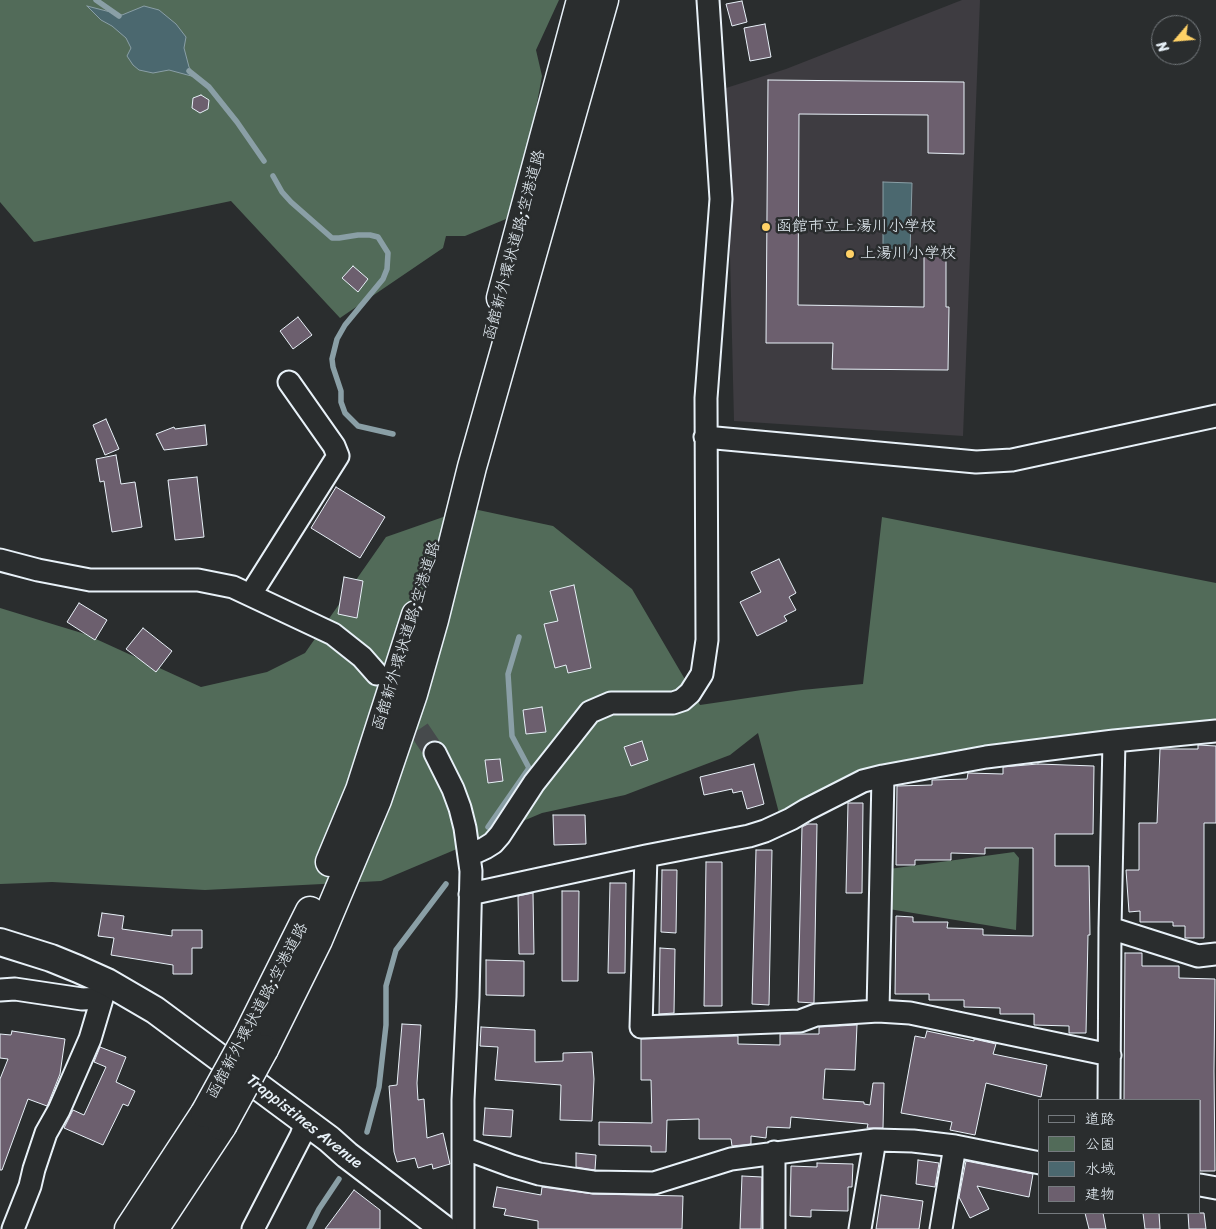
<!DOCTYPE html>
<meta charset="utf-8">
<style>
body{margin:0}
#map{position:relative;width:1216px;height:1229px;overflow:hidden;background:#2a2d2e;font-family:Sriracha,"Klee One",sans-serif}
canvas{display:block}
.legend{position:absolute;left:1038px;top:1099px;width:162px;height:115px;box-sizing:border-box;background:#2a2d2e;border:1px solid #767b7f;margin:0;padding:6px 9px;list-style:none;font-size:15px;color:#e8f1f8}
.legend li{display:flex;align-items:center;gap:10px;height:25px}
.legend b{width:25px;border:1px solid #767b7f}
.north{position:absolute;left:1151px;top:15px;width:50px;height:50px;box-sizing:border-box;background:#2a2d2e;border:1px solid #767b7f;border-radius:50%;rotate:243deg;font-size:14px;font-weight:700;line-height:20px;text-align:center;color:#e8f1f8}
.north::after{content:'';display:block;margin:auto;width:18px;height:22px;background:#ffd166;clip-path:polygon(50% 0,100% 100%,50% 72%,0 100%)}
</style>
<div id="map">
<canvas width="1216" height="1229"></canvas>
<ul class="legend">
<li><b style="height:6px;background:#2a2d2e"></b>道路</li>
<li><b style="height:14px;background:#526b59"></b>公園</li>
<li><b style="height:14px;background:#4b686f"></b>水域</li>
<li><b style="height:14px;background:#6c5f6e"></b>建物</li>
</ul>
<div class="north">N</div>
</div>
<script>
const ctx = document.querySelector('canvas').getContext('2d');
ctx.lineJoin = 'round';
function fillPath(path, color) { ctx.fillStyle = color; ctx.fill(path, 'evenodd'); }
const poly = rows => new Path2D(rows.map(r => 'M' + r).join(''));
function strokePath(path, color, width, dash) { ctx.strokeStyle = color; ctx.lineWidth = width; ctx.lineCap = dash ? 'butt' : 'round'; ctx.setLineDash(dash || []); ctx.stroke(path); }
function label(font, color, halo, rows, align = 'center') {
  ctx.font = font + ' Sriracha,"Klee One",sans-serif'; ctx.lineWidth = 5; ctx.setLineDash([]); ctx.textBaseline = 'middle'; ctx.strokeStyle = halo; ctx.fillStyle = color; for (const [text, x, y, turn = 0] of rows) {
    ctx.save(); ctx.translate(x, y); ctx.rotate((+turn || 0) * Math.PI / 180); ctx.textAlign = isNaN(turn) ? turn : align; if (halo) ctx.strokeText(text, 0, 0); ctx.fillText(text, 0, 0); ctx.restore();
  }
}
fillPath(poly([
 [962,0,980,0,963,436,734,421,726,88,786,69]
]), '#3e3c41');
fillPath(poly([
 [0,0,559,0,536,50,542,76,526,162,506,219,465,236,446,236,443,248,340,318,231,201,34,242,0,202],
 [469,508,553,526,632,589,700,705,802,690,863,684,882,517,1216,583,1216,723,858,772,779,813,758,733,730,755,625,795,542,813,381,881,205,890,52,882,0,884,0,608,85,634,201,687,267,672,305,653,386,537],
 [1014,852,1019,858,1016,930,889,909,889,869]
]), '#526b59');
const water = poly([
 [87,6,122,15,144,6,159,10,176,24,186,37,184,48,189,67,195,77,169,70,153,73,139,70,133,65,127,56,131,48,126,38,112,26,101,20,87,6],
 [883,182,912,183,910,253,883,253,883,182]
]);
fillPath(water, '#4b686f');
strokePath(water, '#8a9fa6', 1);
strokePath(poly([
 [96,0,119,16],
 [189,71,209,87,237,122,264,161],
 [273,176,282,192,291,202,332,238,339,238,358,235,370,235,378,237,388,253,387,269,383,279,345,325,337,339,332,359,333,367,341,391,341,402,345,413,358,426,393,434],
 [488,827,529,768,512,736,508,674,519,637],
 [367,1132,379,1087,386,1025,386,986,396,950,446,884],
 [309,1229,319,1209,339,1179]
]), '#8a9fa6', 5.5);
const building = poly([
 [742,1,747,22,732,26,726,4,742,1],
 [765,24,771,57,750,61,744,28,765,24],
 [768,80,964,82,964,154,928,153,928,115,799,114,798,305,924,307,924,253,946,253,946,307,949,307,948,370,832,369,833,343,766,343,768,80],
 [201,95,209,100,208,109,200,113,192,108,193,98,201,95],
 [353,266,368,279,358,292,342,278,353,266],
 [298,317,312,335,293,349,280,331,298,317],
 [106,419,119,449,105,455,93,425,106,419],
 [205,425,207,445,164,450,156,434,174,427,175,429,205,425],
 [116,455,121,484,135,482,142,527,112,532,104,481,100,482,96,459,116,455],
 [197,477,204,537,175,540,168,480,197,477],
 [336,487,385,517,360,558,311,528,336,487],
 [779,559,796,593,789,597,796,610,784,616,787,621,757,636,740,602,761,592,751,572,779,559],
 [344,577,363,581,357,618,338,614,344,577],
 [574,585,591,668,568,673,566,665,555,668,544,624,558,621,550,591,574,585],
 [79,603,107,620,95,640,67,622,79,603],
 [143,628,172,651,156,672,126,649,143,628],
 [542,707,546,732,526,734,523,710,542,707],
 [642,741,648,760,631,766,624,747,642,741],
 [1198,745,1216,746,1216,823,1204,823,1204,938,1185,938,1185,926,1173,926,1173,922,1140,922,1140,911,1129,912,1126,870,1139,870,1139,823,1157,823,1160,749,1198,749,1198,745],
 [500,759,503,781,488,783,485,760,500,759],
 [754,764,764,804,747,809,742,791,733,793,732,789,704,795,700,777,754,764],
 [1038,764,1094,766,1093,834,1055,834,1055,866,1089,866,1090,935,1088,935,1086,1033,1069,1033,1069,1026,1034,1025,1034,1014,1000,1014,1000,1008,964,1007,964,1000,929,1000,929,994,895,994,896,916,913,917,913,922,948,922,947,928,983,929,983,935,1033,936,1033,848,985,848,985,854,951,853,951,860,915,860,915,865,896,865,897,786,932,785,932,780,967,779,968,773,1003,774,1003,767,1038,764],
 [848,803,863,803,862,893,846,893,848,803],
 [553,815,585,815,586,844,554,845,553,815],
 [808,824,817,824,814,1003,798,1002,802,827,808,824],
 [756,850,772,850,769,1005,752,1004,756,850],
 [706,862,722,862,722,1006,704,1006,706,862],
 [662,870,677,870,676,933,661,932,662,870],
 [610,883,626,883,625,973,608,973,610,883],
 [562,891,579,891,578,981,562,981,562,891],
 [533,893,534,954,519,954,518,896,533,893],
 [102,913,124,916,122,929,172,936,172,930,202,930,202,948,192,948,192,974,173,974,173,965,111,955,114,938,98,936,102,913],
 [660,948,675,949,674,1013,659,1014,660,948],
 [1125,953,1142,953,1142,966,1179,966,1179,978,1215,979,1214,1071,1215,1171,1200,1171,1200,1100,1124,1100,1125,953],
 [486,960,524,961,524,996,486,995,486,960],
 [402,1024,421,1025,417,1083,418,1100,424,1099,427,1138,443,1133,450,1164,433,1169,432,1164,418,1168,415,1158,397,1162,394,1152,389,1086,397,1085,402,1024],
 [857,1025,855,1070,825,1069,823,1099,864,1102,864,1104,870,1105,873,1083,884,1083,883,1128,867,1128,868,1124,791,1117,790,1128,767,1127,766,1138,751,1136,751,1144,732,1146,731,1139,699,1139,699,1119,667,1120,666,1152,651,1152,651,1146,599,1145,599,1122,652,1123,651,1080,641,1080,641,1039,738,1036,738,1044,780,1045,780,1034,819,1034,819,1027,857,1025],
 [481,1027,535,1030,535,1062,563,1061,563,1053,592,1052,594,1079,592,1121,560,1120,561,1085,495,1080,498,1047,480,1046,481,1027],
 [12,1031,65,1039,60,1074,48,1104,47,1106,28,1099,2,1170,0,1170,0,1079,8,1059,0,1058,0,1034,11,1035,12,1031],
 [927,1031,974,1041,974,1039,996,1044,993,1054,1047,1065,1041,1097,986,1083,975,1135,950,1130,952,1122,901,1113,915,1036,925,1038,927,1031],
 [100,1047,126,1057,116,1082,135,1091,128,1106,123,1104,103,1145,64,1128,73,1110,84,1115,106,1067,94,1062,100,1047],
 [485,1108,513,1110,511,1137,483,1135,485,1108],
 [576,1153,596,1155,595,1170,576,1167,576,1153],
 [918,1160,939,1163,935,1187,916,1184,918,1160],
 [966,1161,1033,1174,1029,1197,977,1186,989,1209,970,1218,959,1197,966,1161],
 [817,1163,853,1164,852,1187,848,1187,848,1211,811,1210,811,1217,790,1216,791,1166,817,1167,817,1163],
 [742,1176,762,1177,761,1229,740,1229,742,1176],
 [497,1187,541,1195,542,1187,593,1194,683,1196,682,1229,538,1229,538,1221,504,1215,506,1209,493,1207,497,1187],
 [354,1190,380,1210,380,1229,325,1229,354,1190],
 [881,1195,923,1201,919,1229,876,1229,881,1195],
 [1085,1213,1103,1213,1106,1229,1089,1229,1085,1213],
 [1143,1213,1159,1213,1160,1229,1145,1229,1143,1213],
 [1188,1213,1204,1213,1206,1229,1189,1229,1188,1213]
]);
fillPath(building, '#6c5f6e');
strokePath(building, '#e8f1f8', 1);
strokePath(poly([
 [401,703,435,753]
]), '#464a4c', 21, [21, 11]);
const minor = poly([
 [705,437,976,462,1012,460,1216,416],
 [0,560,38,570,90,580,198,580,233,587,333,634,362,657,377,674],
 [256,586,338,456,334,446,289,382],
 [435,753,453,789,460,808,465,828,471,871,468,997,463,1100,463,1229],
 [470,855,485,848,493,843,500,835,534,783,590,712,611,703,673,703,682,700,690,693,702,674,707,640,706,398,721,199,708,0],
 [646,856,641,1027,800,1021,816,1015,878,1011,910,1013,1110,1055],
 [470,894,646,856,749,836,765,831,791,819,806,810,863,781,883,776,986,757,1114,741,1216,731],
 [1110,928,1198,956,1216,954],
 [0,990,15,989,82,999,102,998],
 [878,1011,883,776],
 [1109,1100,1110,928,1114,741],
 [463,1148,512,1166,539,1174,593,1182,654,1183,731,1159,875,1140,913,1141,955,1146,1040,1163],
 [774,1152,774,1229],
 [1200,1185,1216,1188],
 [13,1229,30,1186,34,1169,46,1133,59,1110,90,1039,107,982],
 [253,1229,301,1136,306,1122],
 [860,1229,875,1140],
 [941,1229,955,1146]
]);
const major = poly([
 [0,942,51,958,78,969,107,982,155,1010,329,1139,347,1155,444,1229]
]);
const highway = poly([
 [501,298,581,0],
 [330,862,360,790,416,615],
 [247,1037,310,911],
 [264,1049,318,940,377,800,413,694,434,620,472,467,604,0],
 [129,1229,205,1113],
 [154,1229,222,1126]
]);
strokePath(minor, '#e8f1f8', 25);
strokePath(major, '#e8f1f8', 30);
strokePath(highway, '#e8f1f8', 31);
strokePath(minor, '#2a2d2e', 21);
strokePath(major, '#2a2d2e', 26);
strokePath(highway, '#2a2d2e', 28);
const highwayBridge = poly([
 [205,1113,247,1037],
 [222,1126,264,1049]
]);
strokePath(highwayBridge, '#e8f1f8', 31, []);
strokePath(highwayBridge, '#2a2d2e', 28);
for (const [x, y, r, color] of [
 [766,227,5,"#ffd166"],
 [850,254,5,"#ffd166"]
]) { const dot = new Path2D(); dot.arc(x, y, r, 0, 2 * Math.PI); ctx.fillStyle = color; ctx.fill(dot); strokePath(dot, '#2a2d2e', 2); }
label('16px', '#e8f1f8', '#2a2d2e', [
 ["函館市立上湯川小学校",776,227],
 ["上湯川小学校",860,254]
], 'left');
label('16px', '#e8f1f8', '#2a2d2e', [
 ["函館新外環状道路;空港道路",515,245,-75],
 ["函館新外環状道路;空港道路",407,636,-73],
 ["函館新外環状道路;空港道路",258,1011,-62],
 ["Trappistines Avenue",304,1122,38]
]);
</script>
